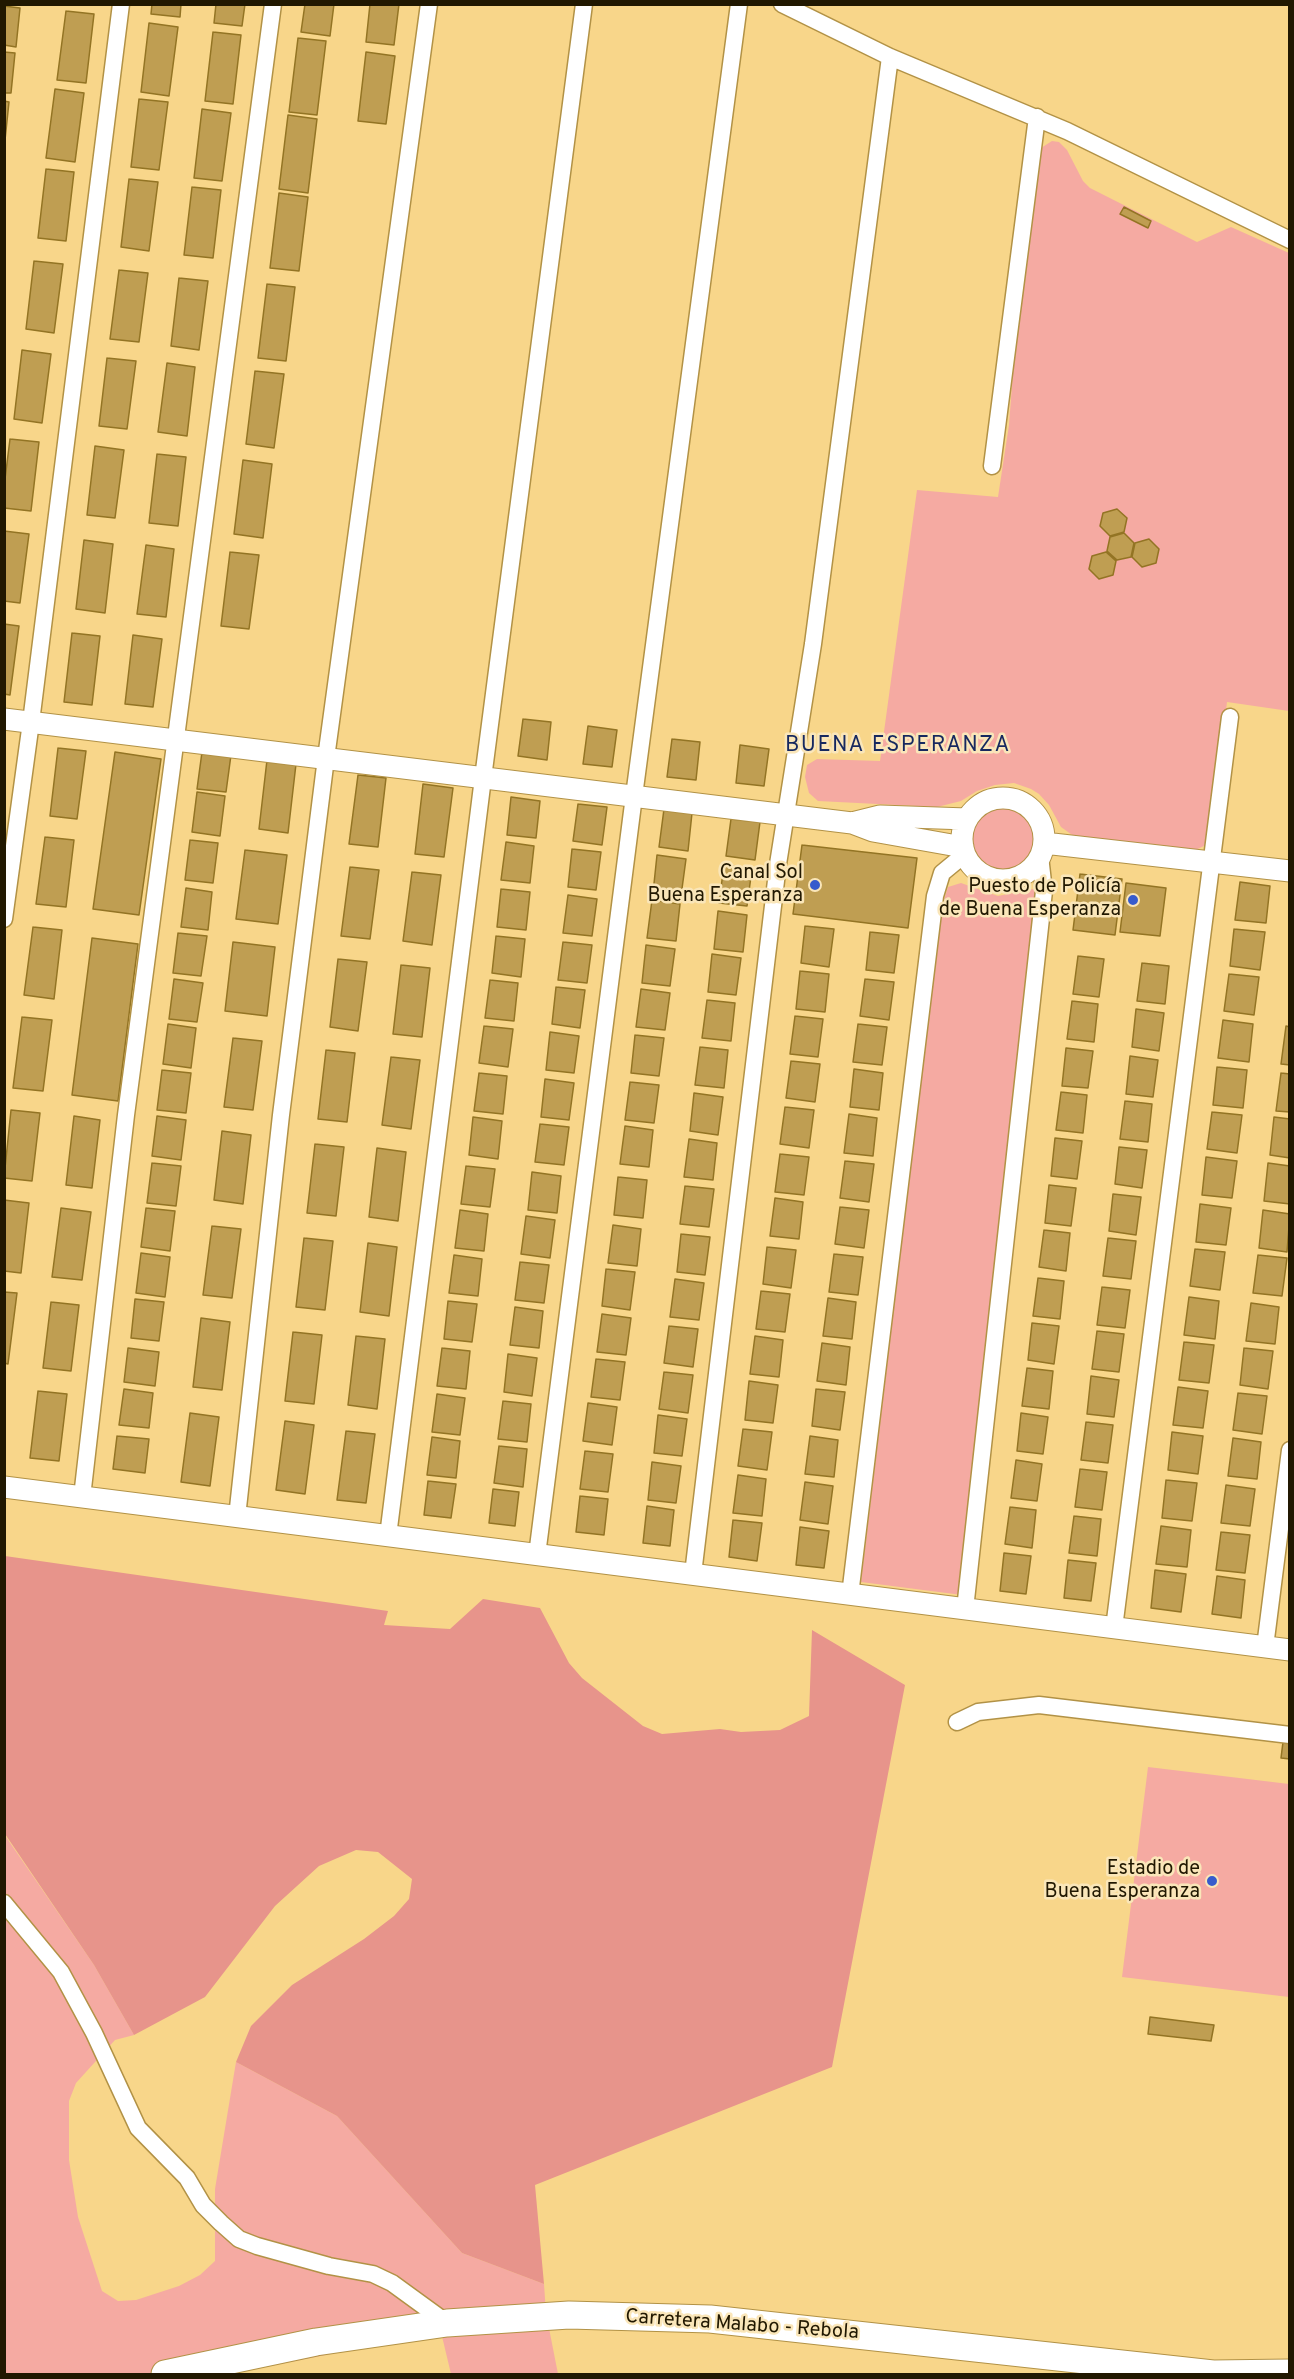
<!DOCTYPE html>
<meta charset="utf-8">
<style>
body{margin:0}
#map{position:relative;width:1294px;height:2379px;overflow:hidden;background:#f8d68a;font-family:Overpass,sans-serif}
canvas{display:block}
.frame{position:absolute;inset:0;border:6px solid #211801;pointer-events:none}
</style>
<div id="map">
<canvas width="1294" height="2379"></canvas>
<div class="frame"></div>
</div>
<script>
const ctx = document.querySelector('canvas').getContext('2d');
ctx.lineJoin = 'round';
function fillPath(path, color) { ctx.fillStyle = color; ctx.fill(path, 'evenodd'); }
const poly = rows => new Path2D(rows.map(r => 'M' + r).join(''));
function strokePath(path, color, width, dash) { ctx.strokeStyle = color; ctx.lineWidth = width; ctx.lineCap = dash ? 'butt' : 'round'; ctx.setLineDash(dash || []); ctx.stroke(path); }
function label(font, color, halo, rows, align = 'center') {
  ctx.font = font + ' Overpass,sans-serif'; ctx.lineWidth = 5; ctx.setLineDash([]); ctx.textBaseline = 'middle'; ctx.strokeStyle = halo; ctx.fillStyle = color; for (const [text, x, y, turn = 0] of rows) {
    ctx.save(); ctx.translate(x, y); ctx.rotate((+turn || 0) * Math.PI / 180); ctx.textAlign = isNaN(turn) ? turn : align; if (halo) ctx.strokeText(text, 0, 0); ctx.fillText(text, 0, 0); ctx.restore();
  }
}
fillPath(poly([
 [1052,141,1059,142,1067,150,1083,181,1090,188,1197,242,1231,227,1289,253,1289,711,1227,702,1211,835,1204,846,1191,852,1075,837,1061,827,1049,805,1039,794,1031,789,1014,783,995,785,977,791,961,801,937,807,818,801,809,793,805,777,807,765,817,759,880,761,917,490,998,497,1009,425,1013,372,1041,148],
 '970 840a33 33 0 1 1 66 0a33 33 0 1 1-66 0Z',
 [961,883,998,896,1033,889,1039,891,962,1595,861,1582,942,906,948,887],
 [1148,1767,1289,1784,1289,1997,1122,1977],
 [4,1834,94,1965,134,2035,115,2040,76,2083,69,2101,69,2160,78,2217,102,2291,118,2301,136,2300,179,2286,200,2275,215,2261,215,2189,236,2062,337,2116,462,2253,544,2284,546,2313,558,2374,451,2374,441,2332,230,2374,5,2374]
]), '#f5aaa2');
fillPath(poly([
 [5,1556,388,1611,384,1625,450,1629,483,1599,540,1608,569,1663,582,1678,643,1726,662,1734,720,1729,741,1732,780,1730,809,1716,812,1630,905,1685,832,2067,535,2185,544,2284,462,2253,337,2116,236,2062,251,2026,292,1985,364,1939,394,1916,409,1899,412,1879,378,1852,356,1850,319,1866,275,1906,205,1997,134,2035,94,1965,5,1834]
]), '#e7948b');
const building = poly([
 [152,4,181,4,180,17,151,14,152,4],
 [216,4,245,4,242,26,214,23,216,4],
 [305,4,334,4,330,36,301,32,305,4],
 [370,4,399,4,394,45,366,42,370,4],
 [4,6,20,8,16,47,4,45,4,6],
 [66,11,94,14,86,83,57,80,66,11],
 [149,23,178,27,169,96,141,92,149,23],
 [213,32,241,35,233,104,205,101,213,32],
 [298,38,326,41,317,115,289,112,298,38],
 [4,52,15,53,11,93,4,93,4,52],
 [366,52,395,56,386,124,358,121,366,52],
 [55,89,84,93,75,162,46,158,55,89],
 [139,99,168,102,159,170,131,167,139,99],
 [4,101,9,102,5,140,4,140,4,101],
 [202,109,231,113,222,181,194,178,202,109],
 [288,115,317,119,308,193,279,189,288,115],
 [46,169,74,172,66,241,38,238,46,169],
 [129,179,158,182,149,251,121,247,129,179],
 [192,187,221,190,213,258,184,255,192,187],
 [279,193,308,197,299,271,270,268,279,193],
 [1124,207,1151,221,1148,228,1120,214,1124,207],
 [34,261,63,264,54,333,26,329,34,261],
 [119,270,148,273,139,342,110,339,119,270],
 [179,278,208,281,199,350,171,346,179,278],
 [267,284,295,287,286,361,258,358,267,284],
 [22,350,51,354,42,423,14,419,22,350],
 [107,358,136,361,127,429,99,426,107,358],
 [167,363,195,367,187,436,158,432,167,363],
 [255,371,284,374,274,448,246,444,255,371],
 [10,439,39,442,31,511,4,508,4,487,10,439],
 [95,446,124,450,115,518,87,515,95,446],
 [157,454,186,457,178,526,149,523,157,454],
 [243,460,272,464,263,538,234,534,243,460],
 [1117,509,1127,518,1124,532,1110,536,1100,526,1103,513,1117,509],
 [4,531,29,534,20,603,4,601,4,531],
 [1124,533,1134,543,1131,557,1117,560,1107,551,1110,537,1124,533],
 [1149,539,1159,549,1156,563,1142,567,1132,557,1135,543,1149,539],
 [84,540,113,544,105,613,76,609,84,540],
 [146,545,174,549,166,617,137,614,146,545],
 [230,552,259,555,249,629,221,626,230,552],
 [1106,552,1116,561,1113,575,1099,579,1089,569,1092,556,1106,552],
 [4,624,19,626,10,695,4,694,4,624],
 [72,633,100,636,92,705,64,702,72,633],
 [133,635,162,639,153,707,125,704,133,635],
 [523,719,551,722,547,760,518,756,523,719],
 [588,726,617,730,612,767,583,764,588,726],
 [672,739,700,742,696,780,667,777,672,739],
 [740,745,769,749,764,786,736,783,740,745],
 [58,748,86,751,77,819,50,816,58,748],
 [115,752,161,759,139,915,93,909,115,752],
 [202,752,231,755,226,792,197,789,202,752],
 [267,760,296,764,288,833,259,829,267,760],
 [358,775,386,778,378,847,349,844,358,775],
 [423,784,453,788,444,857,415,854,423,784],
 [197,792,225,796,220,836,192,832,197,792],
 [511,797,540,801,536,838,507,835,511,797],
 [578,804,607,807,602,845,573,841,578,804],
 [664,809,692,813,688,851,659,847,664,809],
 [731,819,760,822,755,860,726,856,731,819],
 [45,837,74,840,66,907,36,904,45,837],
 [190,840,218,843,213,883,185,880,190,840],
 [506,842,534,846,530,883,501,880,506,842],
 [802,845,917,858,908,928,793,914,802,845],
 [572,849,601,852,596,890,568,887,572,849],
 [245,850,287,855,278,924,236,919,245,850],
 [657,855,686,859,681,896,653,893,657,855],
 [724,865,752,869,747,906,719,903,724,865],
 [350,867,379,870,370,939,341,936,350,867],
 [412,872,441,875,432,945,403,941,412,872],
 [1080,874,1122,879,1115,935,1073,930,1080,874],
 [1240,882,1270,886,1266,923,1235,920,1240,882],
 [1126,883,1166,888,1160,936,1120,932,1126,883],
 [186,888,212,892,208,930,181,927,186,888],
 [501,889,530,892,526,930,497,927,501,889],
 [568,895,597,899,592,936,563,933,568,895],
 [652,900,680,904,676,941,647,938,652,900],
 [718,911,747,915,743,952,714,949,718,911],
 [805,926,834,929,829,967,801,963,805,926],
 [33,927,62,930,54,999,24,995,33,927],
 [1234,929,1265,932,1260,970,1230,966,1234,929],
 [870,932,899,935,894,973,866,970,870,932],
 [178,933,207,936,201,976,173,973,178,933],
 [496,936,525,939,521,977,492,973,496,936],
 [92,938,138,944,118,1101,72,1095,92,938],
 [233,942,275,947,267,1016,225,1011,233,942],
 [563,942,592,945,587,983,558,980,563,942],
 [646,945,675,949,670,986,642,983,646,945],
 [712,954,741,958,736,995,708,992,712,954],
 [1078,956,1104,959,1099,997,1073,994,1078,956],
 [338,959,367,962,358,1031,330,1027,338,959],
 [1142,963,1169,966,1165,1004,1137,1001,1142,963],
 [401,965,430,968,422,1037,393,1034,401,965],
 [800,971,829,974,825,1012,796,1009,800,971],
 [1229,974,1259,977,1254,1015,1224,1011,1229,974],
 [174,979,203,983,197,1022,169,1019,174,979],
 [865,979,894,982,889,1020,860,1016,865,979],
 [490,980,518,983,514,1021,485,1018,490,980],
 [556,987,585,990,580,1028,552,1024,556,987],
 [641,989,670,993,665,1030,636,1027,641,989],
 [707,1000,735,1003,731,1041,702,1038,707,1000],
 [1072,1001,1098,1004,1094,1042,1067,1039,1072,1001],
 [1136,1009,1164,1013,1159,1051,1132,1047,1136,1009],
 [795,1016,823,1019,818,1057,790,1054,795,1016],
 [22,1017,52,1020,43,1091,13,1088,22,1017],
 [1223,1020,1253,1024,1249,1062,1218,1058,1223,1020],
 [168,1024,196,1028,191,1068,163,1064,168,1024],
 [858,1024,887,1027,882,1065,853,1062,858,1024],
 [484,1026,513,1029,508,1067,479,1063,484,1026],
 [1286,1026,1290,1027,1290,1065,1281,1064,1286,1026],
 [550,1032,579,1036,574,1073,546,1070,550,1032],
 [635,1035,664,1038,659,1076,631,1073,635,1035],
 [233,1038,262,1041,253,1110,224,1107,233,1038],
 [700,1047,728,1050,724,1088,695,1085,700,1047],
 [1066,1048,1093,1051,1088,1088,1062,1086,1066,1048],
 [326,1050,355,1053,347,1122,318,1119,326,1050],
 [1130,1056,1158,1060,1153,1097,1126,1094,1130,1056],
 [391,1057,420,1060,411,1129,382,1125,391,1057],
 [791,1061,820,1064,815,1102,786,1098,791,1061],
 [1217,1067,1247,1070,1243,1108,1213,1105,1217,1067],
 [854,1069,883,1073,879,1110,850,1107,854,1069],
 [162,1070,191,1073,186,1113,157,1110,162,1070],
 [479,1073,507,1076,503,1114,474,1111,479,1073],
 [1281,1073,1290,1074,1290,1112,1276,1111,1281,1073],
 [545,1079,574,1083,569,1120,541,1117,545,1079],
 [630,1082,659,1085,654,1123,625,1120,630,1082],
 [1061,1092,1087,1095,1083,1133,1056,1130,1061,1092],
 [694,1093,723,1097,718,1135,690,1131,694,1093],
 [1125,1101,1152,1104,1148,1142,1120,1139,1125,1101],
 [785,1107,814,1110,809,1148,780,1144,785,1107],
 [11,1110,40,1113,32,1181,4,1178,11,1110],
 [1212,1112,1242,1115,1237,1153,1207,1149,1212,1112],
 [849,1114,877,1118,873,1156,844,1153,849,1114],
 [74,1116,100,1120,92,1188,66,1185,74,1116],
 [157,1116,186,1120,181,1160,152,1156,157,1116],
 [473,1117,502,1121,498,1159,469,1155,473,1117],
 [1274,1117,1290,1119,1290,1158,1270,1155,1274,1117],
 [540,1124,569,1127,564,1165,535,1162,540,1124],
 [625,1126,653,1130,649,1167,620,1164,625,1126],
 [222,1131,251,1135,243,1204,214,1200,222,1131],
 [1055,1138,1082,1141,1077,1179,1051,1176,1055,1138],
 [689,1139,717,1143,713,1180,684,1177,689,1139],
 [315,1144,344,1147,336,1216,307,1213,315,1144],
 [1119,1147,1147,1150,1142,1188,1115,1184,1119,1147],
 [377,1148,406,1152,398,1221,369,1217,377,1148],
 [780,1154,809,1157,804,1195,775,1192,780,1154],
 [1206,1157,1237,1161,1232,1198,1202,1195,1206,1157],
 [845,1161,874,1164,869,1202,840,1198,845,1161],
 [152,1163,181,1166,176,1206,147,1203,152,1163],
 [1268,1163,1290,1166,1290,1204,1264,1201,1268,1163],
 [466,1166,495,1169,490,1207,461,1204,466,1166],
 [532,1172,561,1176,557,1213,528,1210,532,1172],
 [618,1177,647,1180,643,1218,614,1215,618,1177],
 [1049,1185,1076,1188,1071,1226,1045,1223,1049,1185],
 [685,1186,714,1189,709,1227,680,1224,685,1186],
 [1113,1194,1141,1197,1136,1235,1109,1231,1113,1194],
 [775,1198,803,1202,799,1239,770,1236,775,1198],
 [4,1200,29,1203,21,1273,4,1271,4,1200],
 [1200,1204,1231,1208,1226,1245,1196,1242,1200,1204],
 [840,1207,869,1210,864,1248,835,1244,840,1207],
 [61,1208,91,1212,82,1280,52,1277,61,1208],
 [146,1208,175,1211,170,1251,141,1247,146,1208],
 [460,1210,488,1214,484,1251,455,1248,460,1210],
 [1263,1210,1290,1214,1287,1252,1259,1248,1263,1210],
 [526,1216,555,1220,550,1258,521,1254,526,1216],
 [613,1225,641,1229,637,1266,608,1263,613,1225],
 [212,1226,241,1229,232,1298,203,1295,212,1226],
 [1044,1230,1070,1233,1066,1271,1039,1267,1044,1230],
 [681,1234,710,1237,705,1275,677,1272,681,1234],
 [304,1238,333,1241,325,1310,296,1307,304,1238],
 [1108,1238,1136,1241,1131,1279,1103,1276,1108,1238],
 [368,1243,397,1247,389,1316,360,1312,368,1243],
 [767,1247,796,1250,791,1288,763,1284,767,1247],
 [1195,1249,1225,1252,1220,1290,1190,1286,1195,1249],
 [141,1253,170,1257,165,1297,136,1293,141,1253],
 [834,1254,863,1257,858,1295,829,1292,834,1254],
 [454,1255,482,1259,478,1296,449,1293,454,1255],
 [1258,1255,1287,1258,1282,1296,1253,1293,1258,1255],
 [520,1262,549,1265,544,1303,515,1300,520,1262],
 [606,1269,635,1272,630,1310,602,1306,606,1269],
 [1038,1278,1064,1281,1060,1319,1033,1316,1038,1278],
 [675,1279,704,1283,699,1320,670,1317,675,1279],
 [1102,1287,1130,1290,1125,1328,1097,1325,1102,1287],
 [761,1291,790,1294,785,1332,756,1329,761,1291],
 [4,1292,17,1293,8,1364,4,1363,4,1292],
 [1189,1297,1219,1301,1215,1339,1184,1335,1189,1297],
 [828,1298,856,1302,852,1339,823,1336,828,1298],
 [135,1299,164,1302,159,1341,131,1338,135,1299],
 [448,1301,477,1304,472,1342,444,1339,448,1301],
 [51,1302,79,1305,71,1371,43,1368,51,1302],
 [1251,1303,1279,1307,1275,1344,1246,1341,1251,1303],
 [515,1307,543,1311,539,1348,510,1345,515,1307],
 [602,1314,631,1318,626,1355,597,1352,602,1314],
 [201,1318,230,1322,222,1390,193,1387,201,1318],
 [1032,1323,1059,1326,1054,1364,1028,1360,1032,1323],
 [669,1326,698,1329,693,1367,664,1363,669,1326],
 [1097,1331,1124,1334,1119,1372,1092,1369,1097,1331],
 [293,1332,322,1335,314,1404,285,1401,293,1332],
 [356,1336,385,1339,377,1409,348,1405,356,1336],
 [755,1336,783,1340,779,1377,750,1374,755,1336],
 [1184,1342,1214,1345,1209,1383,1179,1380,1184,1342],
 [822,1343,850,1347,846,1385,817,1381,822,1343],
 [128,1348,159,1352,155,1386,124,1382,128,1348],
 [442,1348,470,1351,466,1389,437,1386,442,1348],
 [1244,1348,1273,1351,1268,1389,1240,1385,1244,1348],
 [508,1354,537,1358,532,1396,504,1392,508,1354],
 [596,1359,625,1362,620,1400,591,1397,596,1359],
 [1027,1368,1053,1371,1049,1409,1022,1406,1027,1368],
 [664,1372,693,1375,688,1413,659,1409,664,1372],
 [1091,1376,1119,1380,1114,1417,1087,1414,1091,1376],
 [749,1381,778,1385,773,1423,745,1420,749,1381],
 [1178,1387,1208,1391,1203,1428,1173,1425,1178,1387],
 [124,1389,153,1393,149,1428,119,1425,124,1389],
 [816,1389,845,1392,840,1430,812,1426,816,1389],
 [38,1391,67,1394,59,1461,30,1458,38,1391],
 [1238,1393,1267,1396,1262,1434,1233,1430,1238,1393],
 [437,1394,465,1398,460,1435,432,1432,437,1394],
 [503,1401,531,1404,527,1442,498,1439,503,1401],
 [588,1403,617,1407,612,1445,583,1441,588,1403],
 [190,1413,219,1417,210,1486,181,1482,190,1413],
 [1021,1413,1048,1417,1043,1454,1017,1451,1021,1413],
 [658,1415,687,1419,682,1456,654,1453,658,1415],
 [285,1421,314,1425,305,1494,276,1490,285,1421],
 [1086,1422,1113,1425,1108,1463,1081,1460,1086,1422],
 [743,1429,772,1432,767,1470,738,1466,743,1429],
 [346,1431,375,1434,366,1503,337,1500,346,1431],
 [1172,1432,1203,1436,1198,1474,1168,1470,1172,1432],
 [117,1436,149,1439,145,1473,113,1469,117,1436],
 [810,1436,838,1440,834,1477,805,1474,810,1436],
 [432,1437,460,1441,456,1478,427,1475,432,1437],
 [1233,1438,1261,1442,1257,1479,1228,1476,1233,1438],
 [499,1446,527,1449,523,1487,494,1483,499,1446],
 [585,1451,613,1454,608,1492,580,1489,585,1451],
 [1016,1460,1042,1464,1037,1501,1011,1498,1016,1460],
 [652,1462,681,1466,676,1503,648,1500,652,1462],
 [1080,1469,1107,1472,1102,1510,1075,1507,1080,1469],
 [738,1475,766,1479,762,1516,733,1513,738,1475],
 [1166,1480,1197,1483,1192,1521,1162,1518,1166,1480],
 [428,1481,456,1484,451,1518,424,1515,428,1481],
 [805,1482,833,1486,828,1524,800,1520,805,1482],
 [1226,1485,1255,1489,1250,1526,1221,1523,1226,1485],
 [493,1489,519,1492,515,1526,489,1523,493,1489],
 [580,1496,608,1499,604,1535,576,1532,580,1496],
 [647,1506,674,1510,670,1546,643,1543,647,1506],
 [1010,1507,1036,1510,1032,1548,1005,1544,1010,1507],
 [1074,1516,1101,1519,1097,1556,1069,1553,1074,1516],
 [733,1520,762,1523,757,1561,729,1557,733,1520],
 [1161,1526,1191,1530,1187,1567,1156,1564,1161,1526],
 [800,1527,829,1531,824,1568,796,1565,800,1527],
 [1221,1532,1250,1535,1245,1573,1216,1570,1221,1532],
 [1004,1553,1031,1556,1026,1594,1000,1591,1004,1553],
 [1068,1560,1096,1563,1091,1601,1064,1598,1068,1560],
 [1155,1570,1186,1574,1181,1612,1151,1608,1155,1570],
 [1217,1576,1245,1580,1241,1618,1212,1614,1217,1576],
 [1283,1742,1290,1743,1290,1759,1281,1758,1283,1742],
 [1150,2017,1214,2025,1211,2041,1148,2034,1150,2017]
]);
fillPath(building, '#bf9e52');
strokePath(building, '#937424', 1.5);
const minor = poly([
 [782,4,890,57,1067,131,1290,240],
 [992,466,1037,117],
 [4,919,31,722,121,4],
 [82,1497,126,1115,273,4],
 [237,1517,281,1115,326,758,429,4],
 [388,1536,483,778,584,4],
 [537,1555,634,796,739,4],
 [693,1574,778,864,813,644,890,57],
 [850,1595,935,896,942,873,965,854],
 [965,1609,1044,891,1040,856],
 [1114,1628,1230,717],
 [1265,1647,1290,1450],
 [957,1722,978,1712,1039,1705,1290,1735],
 [4,1903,61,1972,94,2033,138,2128,187,2178,203,2205,221,2223,239,2239,257,2246,329,2266,373,2274,392,2283,447,2323]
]);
const tertiary = poly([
 [4,719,852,823,873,831,963,847],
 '962 839a41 41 0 1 1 82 0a41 41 0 1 1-82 0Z',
 [852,823,880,816,967,819],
 [1044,843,1290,871],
 [4,1487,1290,1650]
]);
const primary = poly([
 [165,2374,316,2342,447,2323,569,2315,710,2319,1213,2374,1290,2373]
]);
strokePath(minor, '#b29246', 19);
strokePath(tertiary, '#b29246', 23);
strokePath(primary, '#b29246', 29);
strokePath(minor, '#fff', 16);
strokePath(tertiary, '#fff', 21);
strokePath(primary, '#fff', 27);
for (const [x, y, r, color] of [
 [815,885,6,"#375bcc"],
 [1133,900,6,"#375bcc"],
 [1212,1881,6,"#375bcc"]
]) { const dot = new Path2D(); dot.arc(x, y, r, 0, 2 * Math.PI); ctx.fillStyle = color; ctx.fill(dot); strokePath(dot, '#fae6b9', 2); }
label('20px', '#211801', '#fae6b9', [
 ["Canal Sol",803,874],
 ["Buena Esperanza",803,897],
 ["Puesto de Policía",1121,888],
 ["de Buena Esperanza",1121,911],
 ["Estadio de",1200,1870],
 ["Buena Esperanza",1200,1893]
], 'right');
label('20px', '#211801', '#fae6b9', [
 ["Carretera Malabo - Rebola",742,2326,4]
]);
ctx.letterSpacing = '1.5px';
label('22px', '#16285f', '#fae6b9', [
 ["BUENA ESPERANZA",898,747]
]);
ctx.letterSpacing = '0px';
</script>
